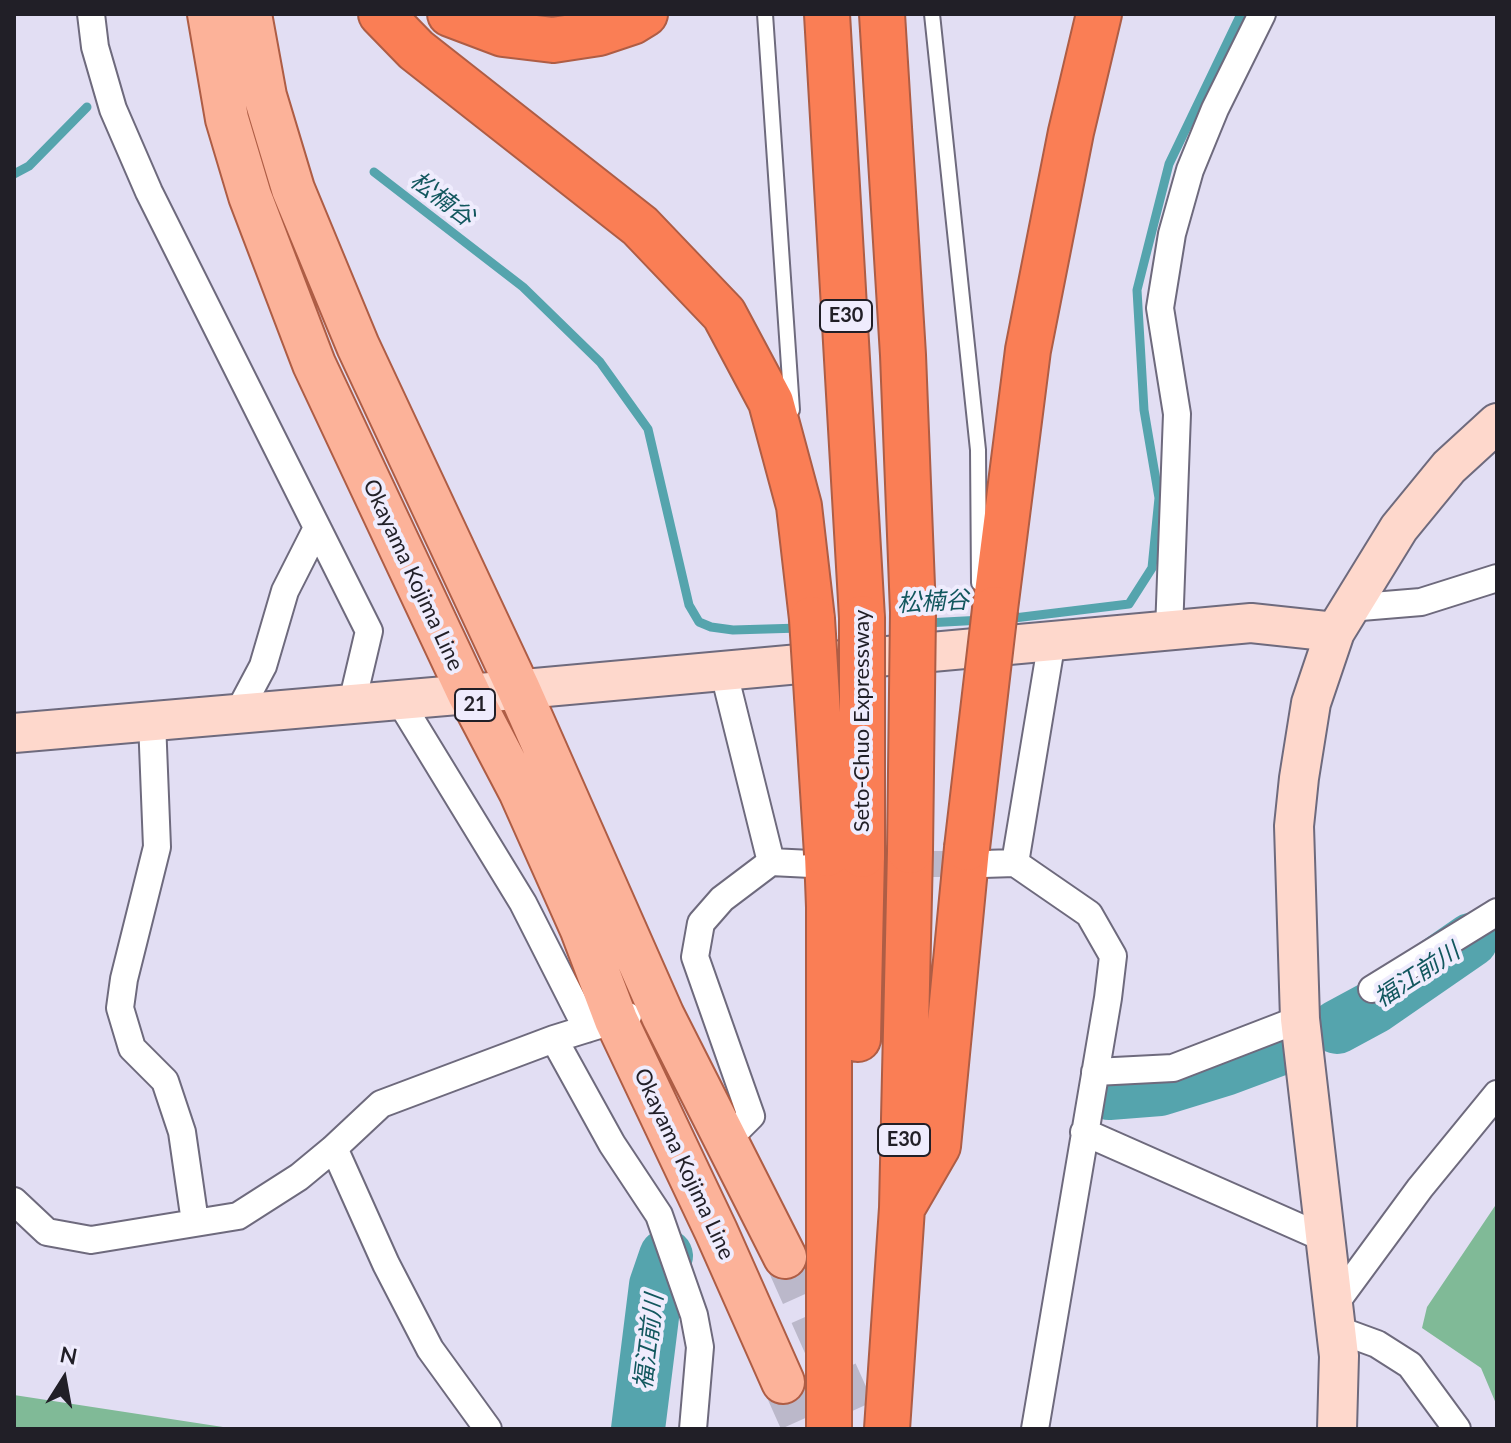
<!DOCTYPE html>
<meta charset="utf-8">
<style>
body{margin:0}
#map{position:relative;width:1511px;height:1443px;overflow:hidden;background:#e2def3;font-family:Lato,sans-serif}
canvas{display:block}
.frame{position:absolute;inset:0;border:16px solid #211f27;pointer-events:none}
.north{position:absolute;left:24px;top:1339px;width:80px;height:80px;-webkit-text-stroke:6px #efecfd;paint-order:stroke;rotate:11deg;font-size:22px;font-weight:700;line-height:32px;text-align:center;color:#211f27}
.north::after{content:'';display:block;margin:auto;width:28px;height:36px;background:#211f27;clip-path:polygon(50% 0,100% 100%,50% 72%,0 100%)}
</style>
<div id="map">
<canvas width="1511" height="1443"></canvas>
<div class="frame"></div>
<div class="north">N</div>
</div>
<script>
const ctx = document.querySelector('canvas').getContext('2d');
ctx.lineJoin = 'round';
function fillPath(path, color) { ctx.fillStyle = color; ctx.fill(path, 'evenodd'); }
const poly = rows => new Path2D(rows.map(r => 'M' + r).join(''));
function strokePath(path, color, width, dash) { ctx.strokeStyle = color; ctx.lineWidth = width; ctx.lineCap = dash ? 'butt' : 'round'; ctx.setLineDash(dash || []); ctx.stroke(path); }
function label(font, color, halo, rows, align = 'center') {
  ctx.font = font + ' Lato,"Noto Sans JP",sans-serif'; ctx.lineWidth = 8; ctx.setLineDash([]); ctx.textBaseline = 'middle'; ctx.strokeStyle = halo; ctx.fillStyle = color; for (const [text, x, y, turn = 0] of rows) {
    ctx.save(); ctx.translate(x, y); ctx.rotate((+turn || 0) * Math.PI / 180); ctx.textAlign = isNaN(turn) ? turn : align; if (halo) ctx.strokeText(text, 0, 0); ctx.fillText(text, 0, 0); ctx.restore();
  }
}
fillPath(poly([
 [1497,1203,1497,1406,1481,1368,1422,1328,1427,1307],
 [14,1395,236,1429,14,1429]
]), '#80ba97');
strokePath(poly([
 [374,172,523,287,600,362,648,429,689,605,699,622,711,627,733,630,800,628],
 [14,174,29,166,87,107],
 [1006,619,1129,604,1152,568,1159,498,1144,410,1137,290,1169,164,1241,14],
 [926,623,983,620]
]), '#55a4ad', 9);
strokePath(poly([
 [1337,1027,1374,1007,1471,940],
 [1109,1093,1160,1089,1225,1069,1284,1047],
 [638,1429,656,1285,666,1256]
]), '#55a4ad', 54);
strokePath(poly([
 [850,864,979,864]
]), '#bbb8ca', 26, [26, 13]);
strokePath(poly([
 [785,1257,862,1429],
 [783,1382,804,1429]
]), '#bbb8ca', 42, [42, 21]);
const lane = poly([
 [765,14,792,410],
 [932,14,978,450,979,583]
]);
const street = poly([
 [91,14,95,47,113,109,149,192,369,631,352,703],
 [1349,608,1421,602,1497,578],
 [1169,631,1177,414,1160,308,1172,234,1190,170,1215,109,1262,14],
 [723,669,771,862],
 [399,700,523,903,587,1029],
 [238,713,263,666,285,591,317,528],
 [152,721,157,847,124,979,120,1008,132,1048,165,1081,182,1132,195,1222],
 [1015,863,1052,640],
 [983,864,1015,863,1089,914,1113,956,1108,998,1035,1429],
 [1372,989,1497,912],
 [554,1039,612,1144,659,1215,694,1315,700,1347,693,1429],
 [1095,1072,1173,1068,1300,1019],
 [1084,1132,1326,1239],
 [726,1141,751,1116,695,957,701,923,722,899,771,862,811,864],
 [334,1148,386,1264,430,1349,488,1429],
 [14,1201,47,1232,91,1240,238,1216,299,1177,334,1148,381,1104,554,1039,628,1016],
 [1334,1305,1420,1188,1497,1094],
 [1336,1329,1377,1344,1410,1365,1457,1429]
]);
const secondary = poly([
 [14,733,469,694,1251,623,1335,632],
 [1337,1429,1339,1356,1300,1019,1294,826,1299,778,1311,703,1335,632,1399,528,1449,467,1497,423]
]);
const primary = poly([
 [209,14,227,119,250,196,314,364,469,694,520,791,582,930,616,1020,716,1231,783,1382],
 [250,14,265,96,293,189,358,346,519,690,663,1016,785,1257]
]);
const highway = poly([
 [381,14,416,50,640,226,724,314,771,402,799,506,812,619],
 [450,14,503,34,553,40,599,33,632,22,645,14],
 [827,14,862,618],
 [882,14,903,355,913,612],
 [995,609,1028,350,1071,132,1099,14],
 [827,854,829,907,829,1429],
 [858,1039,862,855],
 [905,1203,938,1146,967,848],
 [887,1429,902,1208,910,851]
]);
strokePath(lane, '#6e6a7d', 18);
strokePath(street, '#6e6a7d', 30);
strokePath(secondary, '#6e6a7d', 42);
strokePath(primary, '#ae5d45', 46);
strokePath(highway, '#ae5d45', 48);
strokePath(lane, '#fff', 14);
strokePath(street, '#fff', 26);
strokePath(secondary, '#fed8cc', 38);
strokePath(primary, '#fcb299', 42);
strokePath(highway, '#fa7e55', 44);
const highwayBridge = poly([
 [812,619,827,854],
 [967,848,995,609],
 [910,851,913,612],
 [862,855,862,618]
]);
strokePath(highwayBridge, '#ae5d45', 48, []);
strokePath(highwayBridge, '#fa7e55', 44);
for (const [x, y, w] of [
 [846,316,52],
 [475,705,40],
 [904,1140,52]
]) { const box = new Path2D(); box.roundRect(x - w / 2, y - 16, w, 32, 6); ctx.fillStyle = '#efecfd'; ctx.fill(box); strokePath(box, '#211f27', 2); }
label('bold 20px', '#211f27', null, [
 ["E30",846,316],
 ["21",475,705],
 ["E30",904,1140]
]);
label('22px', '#211f27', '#efecfd', [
 ["Okayama Kojima Line",413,575,65],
 ["Seto-Chuo Expressway",862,721,-90],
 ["Okayama Kojima Line",684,1164,65]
]);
label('italic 24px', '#12575e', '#efecfd', [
 ["松楠谷",442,199,37],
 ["松楠谷",933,602,-3],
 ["福江前川",1417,975,-33],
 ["福江前川",649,1342,-83]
]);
</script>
